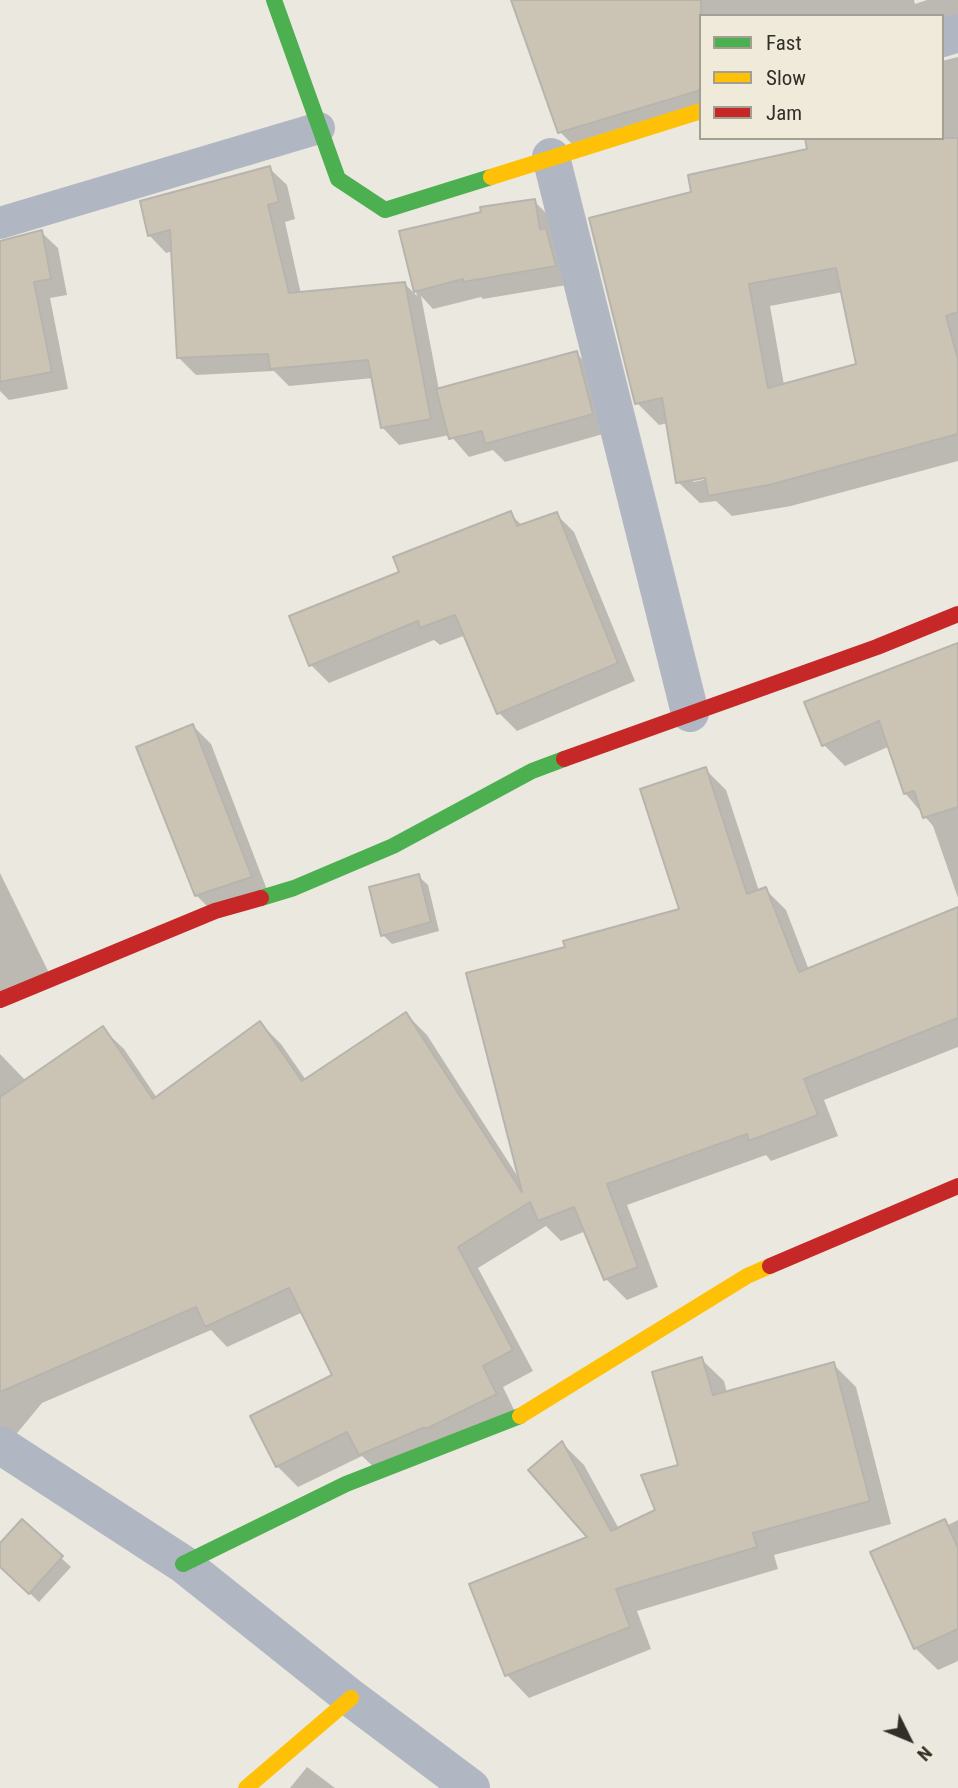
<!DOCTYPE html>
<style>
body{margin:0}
#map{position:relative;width:958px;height:1788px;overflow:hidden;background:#ebe8df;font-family:"Roboto Condensed",sans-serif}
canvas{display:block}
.legend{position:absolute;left:699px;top:14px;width:245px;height:126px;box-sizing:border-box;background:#f0eada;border:2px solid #a49f93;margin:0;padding:9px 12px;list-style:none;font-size:21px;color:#322f29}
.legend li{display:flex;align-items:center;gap:14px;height:35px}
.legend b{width:35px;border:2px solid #a49f93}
.north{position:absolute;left:874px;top:1704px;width:70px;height:70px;-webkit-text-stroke:5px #f0eada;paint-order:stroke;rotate:133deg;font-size:19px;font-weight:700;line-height:28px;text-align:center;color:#322f29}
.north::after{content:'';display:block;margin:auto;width:24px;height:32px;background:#322f29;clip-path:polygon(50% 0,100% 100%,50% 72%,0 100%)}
</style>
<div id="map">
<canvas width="958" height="1788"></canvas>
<ul class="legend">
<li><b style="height:9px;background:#4caf50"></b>Fast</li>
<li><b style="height:9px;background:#ffc107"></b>Slow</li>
<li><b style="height:9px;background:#c62828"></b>Jam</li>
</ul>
<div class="north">N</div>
</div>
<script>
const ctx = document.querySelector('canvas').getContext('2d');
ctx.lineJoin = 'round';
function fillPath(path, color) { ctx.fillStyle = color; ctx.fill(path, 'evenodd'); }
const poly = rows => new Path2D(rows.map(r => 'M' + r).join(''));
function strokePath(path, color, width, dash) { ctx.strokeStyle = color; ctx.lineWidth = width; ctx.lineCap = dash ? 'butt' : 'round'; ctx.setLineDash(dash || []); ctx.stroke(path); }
fillPath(poly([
 [513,0,914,0,915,4,927,0,958,0,958,40,942,55,942,16,701,16,701,116,582,154,560,132],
 [958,57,958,461,791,506,732,516,716,501,700,503,678,482,668,423,659,425,637,403,591,219,942,138,942,61],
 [843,292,858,365,784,385,770,306],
 [713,475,713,478,693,482,693,478],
 [269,168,287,185,295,219,285,222,301,294,405,284,417,296,401,233,534,201,552,219,573,284,483,299,481,297,433,309,421,296,439,390,576,353,594,371,610,432,505,462,493,450,469,457,450,435,399,445,382,427,373,378,289,386,274,371,196,375,179,358,173,251,166,253,149,235],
 [41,232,58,248,67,295,50,298,68,389,9,400,0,391,0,242],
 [510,514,523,526,556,514,574,532,635,681,517,731,499,713,466,635,440,645,434,640,329,683,311,665,401,573],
 [958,645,958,898,933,826,905,793,890,746,845,766,824,745],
 [193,726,211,744,269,895,214,913,196,895],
 [705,769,726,790,759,891,765,889,786,910,809,970,958,909,958,1047,824,1100,838,1136,771,1161,766,1155,627,1205,658,1287,627,1300,606,1279,586,1231,561,1241,546,1226,478,1268,533,1371,503,1387,517,1416,382,1475,362,1456,298,1487,277,1466,253,1417,335,1376,303,1312,227,1347,211,1330,42,1403,13,1438,0,1426,0,1054,26,1081,103,1029,124,1049,157,1098,260,1023,281,1044,306,1080,406,1014,427,1035,520,1180,567,948,681,910],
 [0,873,50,975,0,999],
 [418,876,428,885,439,931,392,944,383,935],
 [701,1359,724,1381,727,1393,833,1364,856,1387,891,1524,774,1555,778,1569,637,1611,651,1649,529,1698,507,1675,590,1538,562,1443,584,1465,619,1529,657,1511,680,1466],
 [958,1520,958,1661,938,1670,915,1648,944,1521,948,1525],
 [22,1522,71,1567,39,1602,0,1565,0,1546],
 [307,1767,335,1788,290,1788]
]), '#0003');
const building = poly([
 [511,0,701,0,701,90,558,133,511,0],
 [805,138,958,138,958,312,946,316,958,359,958,434,769,485,708,496,705,478,676,483,662,398,635,404,589,218,691,192,688,175,807,149,805,138],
 [836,268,856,364,768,388,749,284,836,268],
 [270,166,279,202,268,205,289,293,405,282,431,419,381,428,368,360,270,369,268,354,177,358,170,230,148,236,140,201,270,166],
 [535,199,540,229,546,228,556,266,463,282,463,279,414,292,399,231,481,212,480,207,535,199],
 [42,230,51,279,34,282,52,372,0,382,0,241,42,230],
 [577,351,593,414,485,444,482,431,449,439,436,389,577,351],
 [511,511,517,526,557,512,618,663,497,714,455,615,420,628,418,621,309,666,289,616,399,572,393,557,511,511],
 [958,643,958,807,923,818,914,791,904,794,879,721,822,746,804,702,958,643],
 [193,724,252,877,195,896,136,747,193,724],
 [706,767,747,894,766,887,799,972,958,907,958,1018,804,1079,818,1115,749,1141,747,1134,607,1184,638,1267,604,1280,574,1207,538,1221,530,1202,458,1247,513,1350,483,1366,497,1394,428,1428,423,1428,359,1455,347,1432,276,1467,250,1416,332,1375,289,1288,205,1327,196,1307,0,1392,0,1097,103,1026,153,1099,260,1021,302,1081,406,1012,522,1192,466,973,565,947,563,941,679,909,640,789,706,767],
 [419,874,431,922,381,936,369,887,419,874],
 [702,1357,713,1395,834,1362,870,1501,753,1533,757,1547,616,1589,630,1627,505,1676,469,1584,587,1537,528,1470,562,1441,611,1531,655,1510,641,1475,678,1465,652,1372,702,1357],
 [22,1519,63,1556,29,1594,0,1567,0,1543,22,1519],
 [945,1519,958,1548,958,1629,914,1649,870,1552,945,1519]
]);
fillPath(building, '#cbc4b4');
strokePath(building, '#b7b4ae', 2);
strokePath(poly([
 [0,223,319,128]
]), '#b0b7c2', 32);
strokePath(poly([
 [942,38,958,33],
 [551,157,690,713],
 [0,1445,183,1564,351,1698,471,1788]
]), '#b0b7c2', 38);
strokePath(poly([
 [274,0,338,179,385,210,491,177],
 [261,898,294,888,393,846,532,771,564,759],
 [183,1564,346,1484,520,1416]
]), '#4caf50', 16);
strokePath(poly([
 [491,177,701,111],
 [520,1416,747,1276,770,1266],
 [246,1788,351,1698]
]), '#ffc107', 16);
strokePath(poly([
 [564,759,877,647,958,614],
 [0,1000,215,911,261,898],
 [770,1266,958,1186]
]), '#c62828', 16);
</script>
